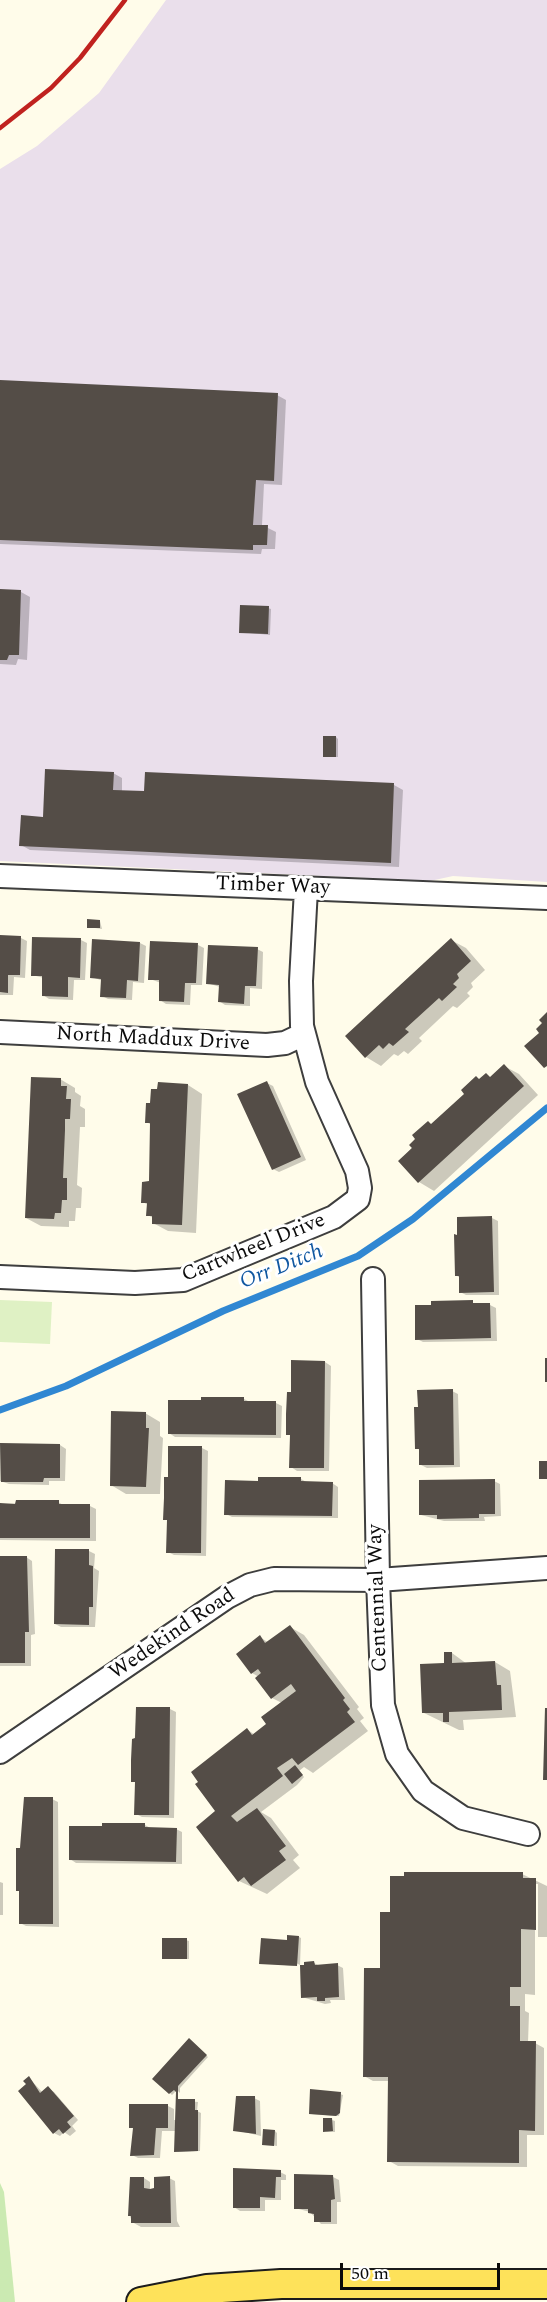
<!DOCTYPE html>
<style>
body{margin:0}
#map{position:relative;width:547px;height:2302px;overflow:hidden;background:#fffcea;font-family:Spectral,serif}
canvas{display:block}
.scale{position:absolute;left:340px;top:2263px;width:160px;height:27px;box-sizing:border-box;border:3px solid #0b0b0b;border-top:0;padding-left:8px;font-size:18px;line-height:21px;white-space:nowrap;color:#0b0b0b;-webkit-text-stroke:4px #fff;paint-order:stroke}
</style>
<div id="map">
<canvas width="547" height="2302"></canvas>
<div class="scale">50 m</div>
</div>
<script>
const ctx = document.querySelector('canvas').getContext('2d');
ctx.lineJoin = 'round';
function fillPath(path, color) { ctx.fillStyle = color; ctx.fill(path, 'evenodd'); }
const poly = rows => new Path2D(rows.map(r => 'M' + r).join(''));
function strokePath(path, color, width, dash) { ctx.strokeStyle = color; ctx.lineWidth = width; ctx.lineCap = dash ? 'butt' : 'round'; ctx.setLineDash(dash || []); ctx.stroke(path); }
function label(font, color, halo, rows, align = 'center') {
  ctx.font = font + ' Spectral,serif'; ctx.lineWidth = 6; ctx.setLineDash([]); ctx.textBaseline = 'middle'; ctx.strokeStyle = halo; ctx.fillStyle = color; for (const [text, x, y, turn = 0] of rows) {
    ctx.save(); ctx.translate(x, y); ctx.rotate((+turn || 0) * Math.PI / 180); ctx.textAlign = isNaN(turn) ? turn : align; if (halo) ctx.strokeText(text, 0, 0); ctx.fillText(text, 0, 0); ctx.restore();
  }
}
fillPath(poly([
 [166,0,547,0,547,882,453,876,430,881,0,861,0,169,37,146,99,93]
]), '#eadfeb');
fillPath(poly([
 [0,2183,4,2192,15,2302,0,2302]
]), '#cbeab2');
fillPath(poly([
 [0,1300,52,1302,50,1344,0,1342]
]), '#dff1c4');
fillPath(poly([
 [0,382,277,395,286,400,282,485,264,484,262,525,276,532,275,549,262,549,261,554,0,544],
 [0,591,21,592,30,597,27,660,18,659,16,665,0,664],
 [268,608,271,609,270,635,240,632],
 [336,737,338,739,338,757,327,757,325,756],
 [113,773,122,778,122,792,394,785,403,790,399,867,30,850,21,845,44,818],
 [100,921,102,929,88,927],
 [0,937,21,938,27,941,25,978,14,977,13,995,0,995],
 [81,940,87,943,85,980,74,980,73,1000,49,999,43,995,44,978,32,975],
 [451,940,466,948,485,970,471,983,473,987,467,993,470,996,457,1008,453,1006,419,1038,422,1041,408,1054,404,1051,398,1056,394,1054,381,1066,366,1057,347,1036],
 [140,943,146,946,144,983,133,982,132,1000,108,999,102,996,103,981,92,977],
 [198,945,204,948,202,985,191,985,190,1005,166,1004,160,1000,161,983,150,979],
 [257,949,263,952,262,989,250,988,250,1006,225,1005,219,1001,220,987,207,983],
 [504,1066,519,1074,538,1095,434,1191,419,1182,400,1161,432,1125,480,1081,491,1078],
 [60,1079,75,1088,75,1092,81,1096,80,1106,85,1109,85,1127,80,1127,77,1185,82,1188,81,1208,76,1208,75,1221,69,1221,69,1227,41,1226,26,1218],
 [267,1083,273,1086,306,1160,279,1172,273,1169],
 [188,1085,202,1094,196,1233,168,1231,153,1223,153,1218,148,1215,148,1205,143,1202,150,1183,151,1125,147,1122],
 [492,1218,498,1221,499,1295,466,1295,460,1292,460,1278,456,1275],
 [433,1302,490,1305,496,1308,497,1341,423,1342,417,1339],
 [325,1362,331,1366,329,1471,297,1471,291,1467,291,1436,288,1434,292,1393],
 [452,1391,458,1394,460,1467,427,1468,421,1465,421,1451,417,1448],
 [244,1399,250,1402,276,1403,282,1406,281,1438,175,1437,169,1433],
 [145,1413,160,1422,160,1436,163,1438,160,1494,126,1494,111,1485],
 [0,1445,60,1445,66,1449,65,1481,49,1481,49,1485,9,1484,0,1481],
 [202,1448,208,1451,206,1556,174,1555,168,1552,166,1478,169,1479],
 [301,1479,308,1483,332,1483,338,1487,338,1518,232,1517,226,1514,259,1482],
 [494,1481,500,1484,501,1516,484,1517,485,1521,444,1521,421,1515],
 [58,1502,65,1506,90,1506,96,1509,96,1541,0,1540,0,1504],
 [89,1551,95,1554,94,1568,99,1571,95,1627,61,1627,55,1624],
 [0,1557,26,1557,32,1561,35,1634,31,1635,31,1666,0,1666],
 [290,1627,304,1635,359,1707,357,1709,364,1718,360,1721,368,1731,313,1773,304,1767,299,1771,304,1777,297,1785,261,1812,271,1818,299,1855,293,1860,300,1868,267,1894,239,1881,218,1812,248,1730,255,1735,269,1725,282,1703,272,1698,257,1678,259,1677,252,1673,260,1637,269,1643],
 [452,1653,467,1664,495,1662,510,1671,516,1717,463,1720,464,1730,459,1730,424,1713],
 [137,1709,170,1709,176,1712,174,1818,142,1817,136,1814,136,1783,133,1781,133,1760],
 [52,1799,58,1802,59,1927,26,1926,20,1923,21,1849],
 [145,1825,152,1829,176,1829,182,1832,182,1864,76,1863,70,1859],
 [522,1874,547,1886,547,1937,538,1937,538,1884,535,1884,535,1995,525,1994,525,2011,529,2013,528,2043,535,2043,544,2048,544,2135,527,2135,527,2167,398,2166,389,2161,389,2081,373,2081,364,2076,391,1913],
 [0,1882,3,1883,3,1915,0,1915],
 [299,1937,301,1938,300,1965,292,1961,290,1963,295,1966,261,1963,289,1941],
 [186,1940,189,1941,189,1959,164,1958],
 [314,1963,320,1966,337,1965,343,1968,345,2000,330,2000,331,2003,325,2004,302,1997],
 [191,2042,208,2057,180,2088,180,2093,177,2090,172,2095,154,2078],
 [29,2078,43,2093,48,2088,54,2092,78,2120,72,2126,76,2131,70,2136,64,2132,60,2136,54,2133,28,2084],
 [340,2094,343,2095,339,2116,311,2114],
 [254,2098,260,2101,261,2136,235,2130],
 [177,2100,198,2102,197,2111,201,2113,200,2151,178,2152,176,2151,176,2131,162,2131,160,2158,138,2158,132,2155,134,2129,131,2127,168,2106,174,2109,174,2120,177,2120],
 [332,2120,335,2121,335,2132,327,2132,325,2131],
 [275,2131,277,2133,277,2146,264,2144],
 [276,2170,286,2175,286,2180,281,2180,281,2200,265,2200,265,2211,240,2211,234,2207],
 [333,2177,339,2180,341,2202,337,2202,337,2224,321,2224,310,2212,295,2208],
 [144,2178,150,2182,150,2190,156,2190,169,2178,175,2181,177,2221,180,2227,141,2227,132,2222,130,2216]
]), '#0003');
strokePath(poly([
 [0,1410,66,1386,223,1311,358,1256,413,1219,547,1108]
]), '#3087d2', 7);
fillPath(poly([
 [0,380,278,393,274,481,256,480,253,525,268,525,267,545,253,545,253,550,0,540],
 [0,589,21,590,19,655,9,655,7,660,0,660],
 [240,605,269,606,268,634,239,633],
 [323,736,336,736,336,757,323,757],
 [45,769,114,772,113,790,144,791,145,772,394,783,391,863,19,846,21,815,43,817],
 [87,919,100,920,100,928,87,928],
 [0,935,21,936,20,975,8,975,8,993,0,992],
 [32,937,81,938,80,978,68,977,68,997,42,996,42,976,31,976],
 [451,938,471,961,457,974,459,978,453,984,457,987,442,1001,439,998,405,1029,409,1032,393,1046,389,1043,383,1049,379,1045,365,1058,345,1036],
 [92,939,140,942,138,981,127,980,126,998,100,997,101,979,90,978],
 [150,941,198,943,196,983,185,983,184,1002,159,1001,159,980,148,980],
 [208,945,258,947,256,986,245,986,244,1004,218,1002,219,985,206,984],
 [547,1012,547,1066,544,1068,524,1046,539,1033,536,1029,542,1023,539,1020],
 [504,1064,524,1086,418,1183,398,1161,412,1148,409,1145,415,1139,412,1135,428,1121,431,1124,464,1094,461,1090,476,1076,479,1079,486,1073,490,1077],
 [31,1077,61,1078,61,1086,67,1086,66,1099,71,1099,70,1119,65,1119,65,1130,63,1178,67,1178,67,1200,62,1200,61,1213,55,1213,54,1219,25,1218],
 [267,1081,301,1157,272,1170,237,1094],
 [158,1082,188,1084,182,1225,152,1224,152,1216,146,1216,147,1203,141,1203,142,1182,149,1181,150,1123,145,1123,146,1103,150,1103,151,1089,157,1089],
 [492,1216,494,1292,459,1293,459,1276,455,1276,454,1234,457,1235,457,1217],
 [473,1300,473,1303,490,1303,491,1338,415,1340,415,1305,431,1305,431,1301],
 [545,1358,547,1358,547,1382,545,1382],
 [291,1360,325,1361,324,1468,289,1468,290,1435,286,1435,286,1414,287,1392,291,1392],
 [453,1389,454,1465,419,1465,419,1449,415,1449,414,1407,418,1407,417,1390],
 [201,1397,244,1397,244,1401,276,1401,276,1435,168,1434,168,1400,201,1400],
 [111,1411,146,1412,146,1428,149,1428,146,1487,110,1486],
 [0,1443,60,1444,60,1478,44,1478,43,1482,1,1482],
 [168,1446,202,1446,201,1553,166,1553,167,1520,163,1520,164,1498,164,1477,168,1477],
 [539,1461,547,1461,547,1479,539,1479],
 [258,1477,301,1477,301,1481,333,1482,332,1516,224,1515,225,1480,258,1481],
 [495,1479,495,1514,479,1514,479,1518,437,1519,437,1515,419,1515,419,1480],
 [16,1500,59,1500,59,1504,90,1504,90,1538,0,1538,0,1503,15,1504],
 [55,1549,89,1549,89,1565,93,1566,93,1607,89,1607,89,1625,54,1624],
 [0,1556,27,1556,29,1632,25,1632,25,1663,0,1663],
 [290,1625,345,1698,343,1700,350,1709,347,1712,355,1722,298,1765,292,1758,277,1768,283,1776,231,1816,237,1822,257,1808,286,1846,279,1851,286,1860,251,1886,244,1877,238,1882,196,1827,215,1811,195,1784,198,1782,191,1772,247,1728,252,1735,266,1724,261,1717,296,1691,291,1684,271,1699,255,1678,261,1673,258,1669,251,1674,236,1654,260,1635,265,1643],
 [444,1652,452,1652,452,1663,495,1661,497,1685,501,1685,502,1710,449,1712,449,1722,443,1722,443,1713,422,1713,420,1664,444,1663],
 [136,1707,170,1707,169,1815,134,1815,135,1782,131,1782,131,1760,132,1739,135,1738],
 [545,1708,547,1708,547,1780,543,1780],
 [295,1765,303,1775,292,1784,284,1774],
 [24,1797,53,1797,53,1924,19,1924,19,1891,16,1891,16,1848,20,1848],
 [102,1823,145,1823,145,1827,177,1828,176,1862,69,1860,69,1826,102,1826],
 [404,1872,523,1872,523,1878,536,1878,536,1930,521,1929,521,1987,510,1987,510,2006,520,2006,520,2041,536,2041,535,2131,519,2130,519,2163,387,2162,388,2077,363,2077,364,1968,380,1968,380,1912,390,1912,390,1876,404,1876],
 [287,1935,299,1936,297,1966,259,1964,261,1938,287,1940],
 [162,1938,187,1938,187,1959,162,1959],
 [314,1961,315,1965,338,1963,339,1997,325,1998,325,2001,317,2001,317,1997,301,1998,300,1965,304,1965,304,1962],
 [189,2038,207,2055,178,2086,178,2099,195,2099,195,2110,198,2110,198,2151,174,2152,176,2092,174,2090,169,2094,152,2079],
 [29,2076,40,2093,48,2086,74,2116,67,2122,71,2127,63,2134,59,2129,53,2134,18,2091,26,2084,23,2081],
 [310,2089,341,2092,340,2113,336,2116,309,2114],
 [236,2096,255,2096,256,2134,233,2131],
 [129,2104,168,2104,168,2128,156,2128,154,2155,130,2156,133,2128,129,2128],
 [323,2118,332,2118,333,2131,323,2132],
 [263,2129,275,2130,274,2146,262,2145],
 [233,2168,281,2170,281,2177,276,2177,275,2198,260,2197,260,2208,233,2208],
 [294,2174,333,2175,335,2199,331,2200,331,2222,314,2222,314,2214,308,2213,308,2209,294,2209],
 [170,2176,171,2223,131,2223,131,2216,128,2216,130,2177,144,2177,144,2188,150,2189,154,2188,154,2177]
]), '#544d47');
const minor = poly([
 [0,876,547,898],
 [0,1032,267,1045,285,1043,304,1034],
 [0,1277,135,1283,183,1280,334,1217,358,1199,360,1188,357,1171,317,1082,302,1026,301,981,306,889],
 [373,1279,378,1580,383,1705,397,1754,423,1791,463,1818,528,1834],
 [0,1752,227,1597,250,1585,274,1579,378,1580,547,1568]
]);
const major = poly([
 [141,2302,207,2289,281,2284,547,2284]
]);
strokePath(minor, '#3e3e3e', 26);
strokePath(major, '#1c1c1c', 32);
strokePath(minor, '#fff', 22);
strokePath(major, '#fee25a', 28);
strokePath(poly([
 [0,128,51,88,80,58,125,0]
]), '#c0221f', 4.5);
label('21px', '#0b0b0b', '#fff', [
 ["Timber Way",273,887,2],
 ["North Maddux Drive",153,1040,3],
 ["Cartwheel Drive",254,1249,-22],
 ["Centennial Way",379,1598,-92],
 ["Wedekind Road",173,1635,-34]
]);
label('italic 22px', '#1158a1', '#fff', [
 ["Orr Ditch",282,1268,-22]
]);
</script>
